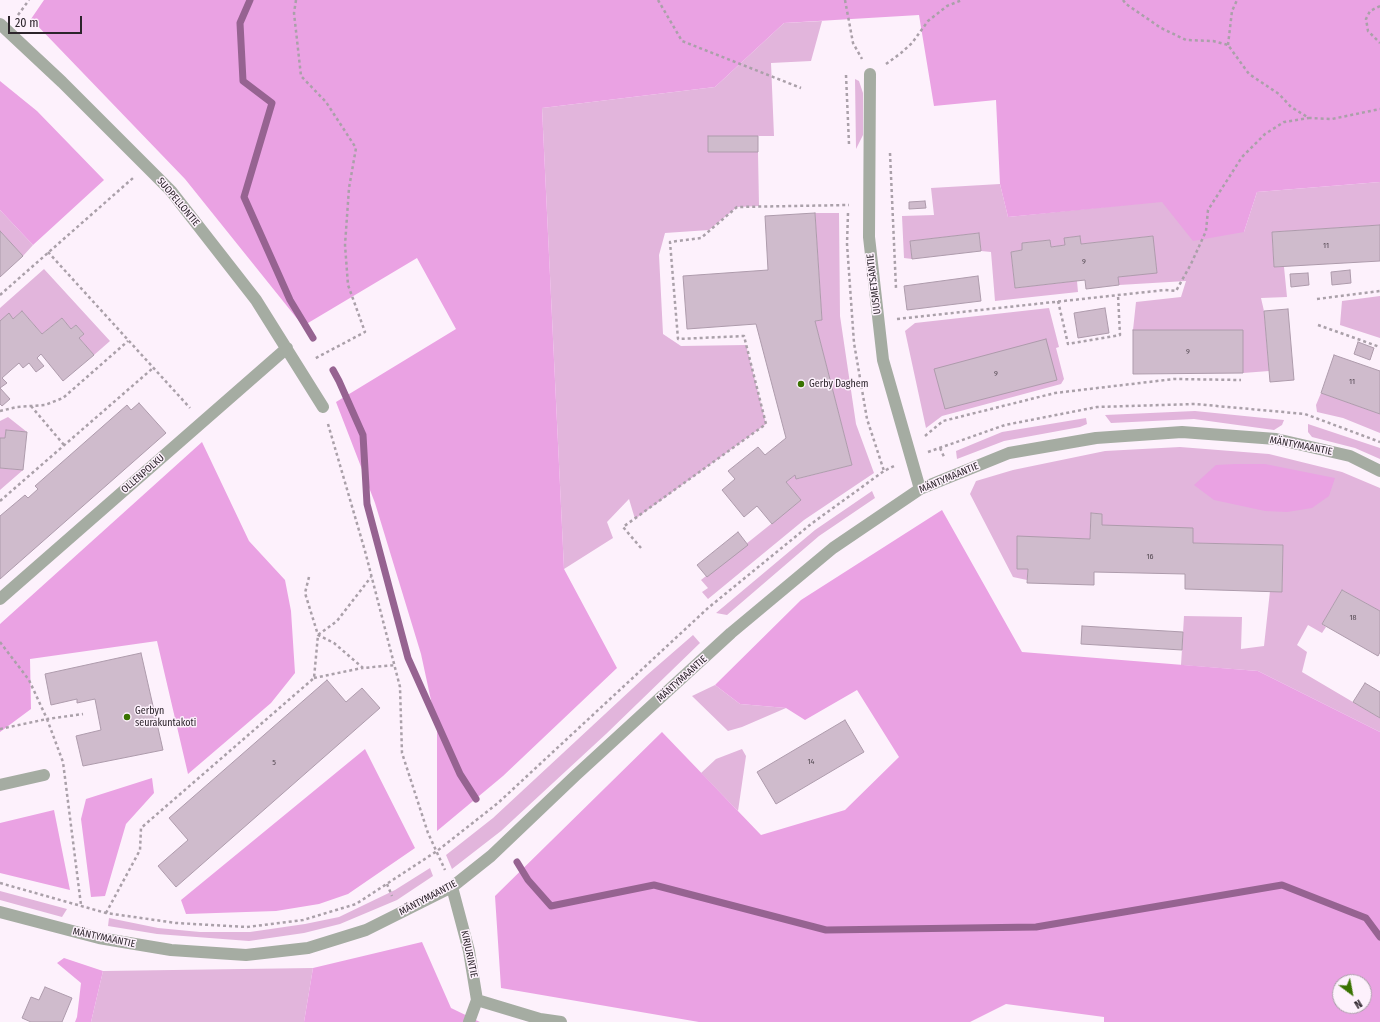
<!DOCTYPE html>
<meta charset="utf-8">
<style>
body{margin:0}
#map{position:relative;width:1380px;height:1022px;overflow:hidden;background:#fdf1fc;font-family:"Fira Sans Condensed",sans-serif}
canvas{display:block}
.north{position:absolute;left:1332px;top:974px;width:40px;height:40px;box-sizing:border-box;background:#fdf1fc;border:1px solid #a99fa8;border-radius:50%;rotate:148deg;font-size:11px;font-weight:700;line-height:16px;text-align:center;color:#2c242b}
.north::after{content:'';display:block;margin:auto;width:14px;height:18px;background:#397200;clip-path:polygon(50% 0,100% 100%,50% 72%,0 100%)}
.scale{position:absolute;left:8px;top:16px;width:74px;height:18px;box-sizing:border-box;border:2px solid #2c242b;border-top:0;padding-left:5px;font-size:12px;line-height:14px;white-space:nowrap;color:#2c242b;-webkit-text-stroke:3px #fdf1fc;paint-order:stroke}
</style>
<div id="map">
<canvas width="1380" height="1022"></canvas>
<div class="north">N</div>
<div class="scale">20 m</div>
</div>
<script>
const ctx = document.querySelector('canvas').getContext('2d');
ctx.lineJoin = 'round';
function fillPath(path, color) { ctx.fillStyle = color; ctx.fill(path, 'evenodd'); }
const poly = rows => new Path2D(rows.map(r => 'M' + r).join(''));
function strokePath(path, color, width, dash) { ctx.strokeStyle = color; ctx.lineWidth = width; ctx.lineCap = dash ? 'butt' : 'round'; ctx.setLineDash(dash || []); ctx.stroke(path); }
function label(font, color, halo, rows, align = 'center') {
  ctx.font = font + ' "Fira Sans Condensed",sans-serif'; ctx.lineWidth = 3; ctx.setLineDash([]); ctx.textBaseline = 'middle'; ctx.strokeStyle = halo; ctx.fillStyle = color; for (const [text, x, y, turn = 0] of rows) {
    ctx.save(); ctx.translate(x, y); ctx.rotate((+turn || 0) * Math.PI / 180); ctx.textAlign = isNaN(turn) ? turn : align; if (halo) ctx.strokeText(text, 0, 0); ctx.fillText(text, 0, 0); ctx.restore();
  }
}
fillPath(poly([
 [822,21,811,61,771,63,774,136,708,136,709,152,758,152,759,206,737,207,709,230,665,233,659,255,663,334,681,346,746,345,766,424,635,519,629,499,607,522,613,538,564,569,542,108,715,87,784,23],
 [855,79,859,81,863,93,863,135,856,149],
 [1380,182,1380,225,1272,232,1274,267,1284,267,1287,297,1261,298,1264,311,1269,371,1243,373,1243,330,1133,330,1136,302,1181,297,1186,281,1119,285,1118,277,1157,272,1152,236,1081,244,1080,236,1065,238,1065,245,1051,247,1050,240,1022,243,1022,250,1011,252,1015,288,1077,281,1078,292,995,301,991,252,981,251,979,233,910,241,912,259,904,258,902,216,934,215,931,188,1000,184,1008,217,1162,201,1244,232,1257,192],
 [0,210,33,245,23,256,0,231],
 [815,213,839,213,840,316,856,424,874,473,804,520,708,599,702,592,708,588,701,580,801,500,786,482,795,475,797,479,852,465,815,321,822,320],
 [44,269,110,341,94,355,79,338,84,334,76,325,71,329,62,318,42,334,22,311,13,319,9,314,0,321,0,308],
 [1380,296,1380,338,1340,325,1342,301],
 [1049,308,1059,347,1056,348,1064,379,1061,384,942,416,926,428,905,331,915,323],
 [1321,393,1380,414,1380,433,1343,418,1317,412,1316,405],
 [1195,411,1284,420,1282,425,1274,430,1194,419,1111,423,1105,415],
 [8,417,27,432,6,430,5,438,0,438,0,421],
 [1086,418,1087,424,1080,427,1004,441,957,459,956,451,1002,432],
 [1308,424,1380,448,1380,459,1355,448,1312,437,1308,432],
 [1180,447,1269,454,1342,472,1380,488,1380,611,1342,590,1322,624,1326,627,1322,633,1308,625,1297,645,1307,652,1302,672,1380,718,1380,732,1258,671,1181,665,1184,616,1242,617,1241,649,1264,646,1270,591,1282,592,1283,545,1193,543,1102,525,1102,514,1091,513,1090,539,1018,537,1017,568,1028,569,1027,580,1013,577,970,494,976,481,1013,470,1105,451],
 [0,468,23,470,0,490],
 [872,491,875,498,819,536,727,615,716,613,815,530],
 [693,635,700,643,606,734,501,831,452,869,446,855,493,818,647,675],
 [715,685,740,704,786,708,742,727,728,731,692,696],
 [742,749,746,756,738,811,701,773,716,759],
 [430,868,433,876,397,900,340,924,304,933,249,941,157,934,108,926,109,918,158,928,200,932,250,932,305,924,339,917,395,890],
 [0,891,67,909,62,917,0,900],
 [313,968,304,1022,91,1022,103,971]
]), '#e2b5dc');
fillPath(poly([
 [44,0,1380,0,1380,182,1257,192,1244,232,1193,241,1162,202,1008,217,1000,184,996,100,934,106,919,15,784,23,715,87,542,108,564,569,617,668,503,776,437,831,437,728,421,654,375,503,336,402,456,329,417,258,303,326,185,179,31,19],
 [0,81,37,111,104,180,33,245,0,210],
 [202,442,249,541,285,580,291,611,295,673,271,703,188,774,157,641,30,659,31,709,0,732,0,624],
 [1235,464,1265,464,1335,478,1329,496,1312,508,1287,512,1265,511,1214,500,1194,485,1216,465],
 [942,510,1022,652,1258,671,1380,732,1380,1022,1104,1022,1104,1017,1006,1004,970,1022,699,1022,501,988,495,896,662,732,761,835,845,810,899,757,857,690,805,720,786,708,740,704,715,685,801,600],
 [1340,982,1364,982,1364,1006,1340,1006],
 [365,749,415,848,348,894,319,904,276,911,186,914,181,900],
 [152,778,154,793,126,824,105,896,91,897,81,819,86,799],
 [54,810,70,890,0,873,0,823],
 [422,942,451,1008,480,1022,304,1022,313,968],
 [64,958,103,971,91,1022,75,1022,77,1017,81,983,57,963]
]), '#eaa2e3');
strokePath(poly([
 [250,0,240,23,243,81,272,103,244,197,290,300,313,338],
 [333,370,339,381,363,435,367,504,408,658,460,774,476,799],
 [517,862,528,880,551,906,654,885,826,930,1036,927,1282,885,1366,918,1380,937]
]), '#966391', 7);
const building = poly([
 [708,136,758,136,758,152,708,152,708,136],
 [925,201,926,208,909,209,909,202,925,201],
 [815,213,822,320,815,321,852,465,796,479,795,475,786,482,801,500,772,524,757,506,744,517,722,490,735,479,728,471,758,447,765,455,786,438,756,324,687,329,683,276,768,270,765,216,815,213],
 [1380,225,1380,261,1274,267,1272,232,1380,225],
 [0,231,23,256,0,277,0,231],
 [979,233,981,251,912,259,910,241,979,233],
 [1080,236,1081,244,1153,236,1157,273,1118,277,1119,285,1086,289,1085,280,1015,288,1011,252,1022,250,1022,243,1050,240,1051,247,1065,245,1064,238,1080,236],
 [1350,270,1351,283,1332,285,1331,272,1350,270],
 [1308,273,1309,285,1291,287,1290,274,1308,273],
 [978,276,981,301,907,310,904,286,978,276],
 [1105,308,1109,333,1078,338,1074,313,1105,308],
 [1288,309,1294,380,1270,382,1264,311,1288,309],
 [22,311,42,334,62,318,71,329,76,325,84,334,79,338,94,355,63,381,41,354,37,358,44,366,36,372,29,363,23,368,19,363,2,378,7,383,0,388,10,399,2,406,0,404,0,321,9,313,13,319,22,311],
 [1133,330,1243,330,1243,373,1133,374,1133,330],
 [1046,339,1057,380,945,409,934,369,1046,339],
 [1358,342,1374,348,1370,360,1354,354,1358,342],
 [1334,355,1380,371,1380,414,1321,393,1334,355],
 [139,403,166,433,0,579,0,516,25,495,28,498,38,489,35,486,127,405,131,410,139,403],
 [6,430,27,432,23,470,0,468,0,438,5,438,6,430],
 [1091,513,1102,514,1102,525,1193,528,1193,543,1283,545,1282,592,1185,589,1185,574,1094,572,1094,585,1027,583,1028,569,1017,569,1017,536,1090,539,1091,513],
 [738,532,748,545,707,577,697,565,738,532],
 [1342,590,1380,611,1380,652,1378,656,1322,624,1342,590],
 [1082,626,1183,632,1182,650,1081,644,1082,626],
 [141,653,163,750,83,766,76,736,101,730,95,699,77,703,77,699,51,705,45,674,141,653],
 [327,680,346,702,362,688,380,708,176,887,158,866,188,840,169,818,327,680],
 [1365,683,1380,692,1380,718,1353,702,1365,683],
 [845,720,864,752,776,804,757,772,845,720],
 [45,987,72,998,62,1022,31,1022,22,1018,31,997,39,1000,45,987]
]);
fillPath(building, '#cfbbcc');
strokePath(building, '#ae9bac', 1);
strokePath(poly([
 [296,0,294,13,301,76,326,102,356,148,349,188,345,245,348,285,365,332,314,359],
 [658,0,682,41,801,88],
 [845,0,853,43,862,59],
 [1123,0,1126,4,1161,28,1186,40,1213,41,1228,45,1249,74,1279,94,1291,107,1309,118,1332,119,1380,109],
 [1380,6,1370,11,1366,19,1368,31,1380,43],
 [18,15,29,0],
 [1228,45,1232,11,1237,0],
 [886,64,901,53,912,43,928,21,947,6,962,0],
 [846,75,849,144],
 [890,153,896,288],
 [848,213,847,244,854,343,867,419,884,471],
 [48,252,190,408],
 [0,295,133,178],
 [1317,299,1380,291],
 [1058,301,1068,344,1120,335,1118,295],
 [897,319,1165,290,1176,291,1191,264,1206,231,1208,210,1242,157,1265,134,1284,122,1309,118],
 [1318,325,1380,347],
 [31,406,64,445],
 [0,411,17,407,45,405,63,398,128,341],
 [328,424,365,551,400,687,402,753,428,833,445,870],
 [925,436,943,421,1055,393,1174,379,1241,380],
 [940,448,945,459],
 [928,452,1005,425,1097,407,1195,404,1305,414,1380,442],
 [0,501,153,368],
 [641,548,623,527,766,424,744,336,678,339,670,242,701,238,737,207,849,205],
 [309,577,305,593,318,635,334,643,363,668,395,665],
 [0,642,29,680,47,719,83,714],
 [314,678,362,668],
 [0,729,47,719,63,762,81,905],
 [0,883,106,913,176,923,247,927,303,920,356,904,437,851,498,803,708,608,811,524,884,471,894,466],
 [387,884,392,896],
 [106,913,140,850,141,828,314,678,318,635,337,621,371,577]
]), '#aaa0a9', 2.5, [3, 3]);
strokePath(poly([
 [0,24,62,82,171,191,256,300,323,407],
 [870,74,869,237,883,360,920,489],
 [0,599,287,348],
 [0,785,44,775],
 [452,887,469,951,477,1000,469,1022],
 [0,912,99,938,171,950,246,955,308,948,366,930,452,887,491,856,576,775,731,633,833,548,920,489,1009,453,1096,438,1182,432,1276,439,1350,456,1380,471],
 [477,1000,540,1019,561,1022]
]), '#a5aca2', 12);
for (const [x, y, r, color] of [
 [801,384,4,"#397200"],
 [127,717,4,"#397200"]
]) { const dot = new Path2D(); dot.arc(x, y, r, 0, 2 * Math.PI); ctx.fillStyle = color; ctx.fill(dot); strokePath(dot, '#fdf1fc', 1.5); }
label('8px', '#554a53', null, [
 ["11",1326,246],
 ["9",1084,262],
 ["9",1188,352],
 ["9",996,374],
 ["11",1352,382],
 ["16",1150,557],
 ["18",1353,618],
 ["14",811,762],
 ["5",274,763]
]);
label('10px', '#2c242b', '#fdf1fc', [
 ["SUOPELLONTIE",178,202,50],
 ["UUSMETSÄNTIE",874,284,-97],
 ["MÄNTYMAANTIE",1301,446,11],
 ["OLLENPOLKU",143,474,-41],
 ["MÄNTYMAANTIE",949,478,-23],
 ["MÄNTYMAANTIE",682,679,-42],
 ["MÄNTYMAANTIE",428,898,-28],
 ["MÄNTYMAANTIE",104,938,12],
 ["KIRJURINTIE",469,954,78]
]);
label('10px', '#2c242b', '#fdf1fc', [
 ["Gerby Daghem",809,384],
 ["Gerbyn",135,711],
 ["seurakuntakoti",135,723]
], 'left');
</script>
